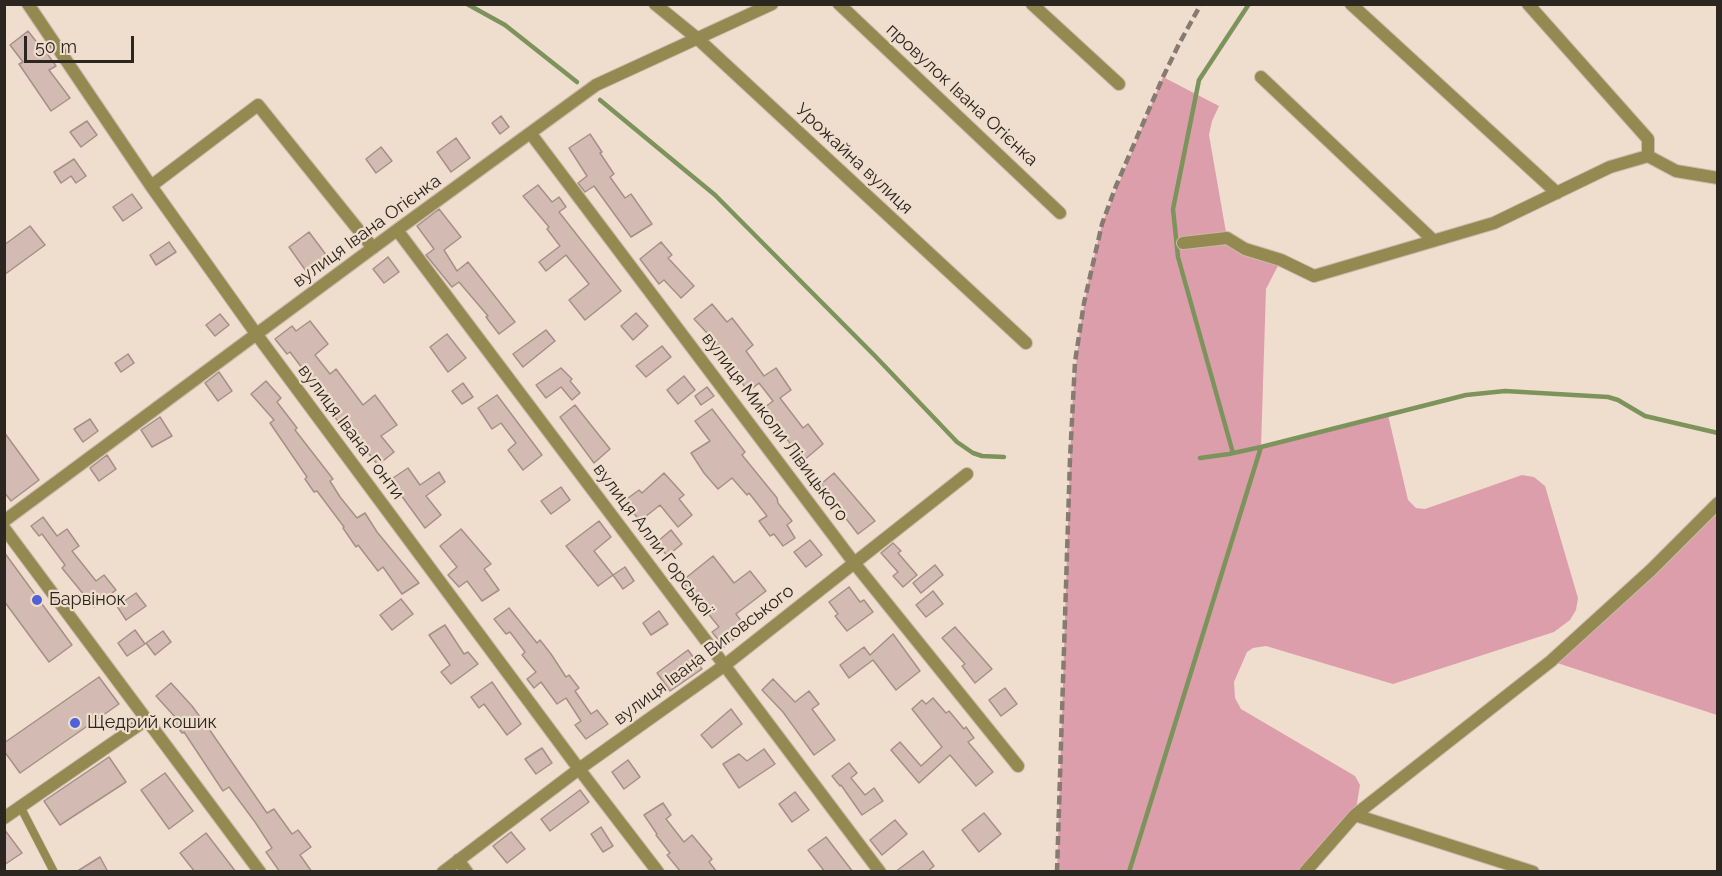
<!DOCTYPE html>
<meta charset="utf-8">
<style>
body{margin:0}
#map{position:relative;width:1722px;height:876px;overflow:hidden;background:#efdecd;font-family:Raleway,sans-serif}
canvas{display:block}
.frame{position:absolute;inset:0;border:6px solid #2c2620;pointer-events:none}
.scale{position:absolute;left:24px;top:36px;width:110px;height:27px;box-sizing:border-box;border:3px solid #2c2620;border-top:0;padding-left:8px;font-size:18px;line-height:21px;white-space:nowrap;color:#2c2620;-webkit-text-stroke:4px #efdecd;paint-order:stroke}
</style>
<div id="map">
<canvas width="1722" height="876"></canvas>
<div class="frame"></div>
<div class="scale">50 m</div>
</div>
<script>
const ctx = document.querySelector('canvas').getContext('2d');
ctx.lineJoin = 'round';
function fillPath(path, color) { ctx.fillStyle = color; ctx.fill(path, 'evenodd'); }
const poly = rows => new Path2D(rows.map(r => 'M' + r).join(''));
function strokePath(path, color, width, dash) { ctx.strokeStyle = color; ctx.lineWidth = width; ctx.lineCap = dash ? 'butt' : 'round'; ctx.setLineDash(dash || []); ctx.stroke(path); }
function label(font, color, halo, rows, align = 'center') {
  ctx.font = font + ' Raleway,sans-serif'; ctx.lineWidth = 4.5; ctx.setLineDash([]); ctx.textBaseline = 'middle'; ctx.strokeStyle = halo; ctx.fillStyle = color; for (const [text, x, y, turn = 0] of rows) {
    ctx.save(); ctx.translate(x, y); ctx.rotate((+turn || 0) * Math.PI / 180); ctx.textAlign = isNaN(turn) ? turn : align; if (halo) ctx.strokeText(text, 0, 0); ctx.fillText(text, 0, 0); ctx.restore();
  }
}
fillPath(poly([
 [1163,77,1219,106,1212,121,1209,135,1227,238,1281,260,1266,289,1261,447,1388,415,1408,500,1416,508,1425,509,1522,475,1534,477,1545,486,1578,598,1576,610,1570,620,1554,632,1393,684,1266,646,1253,648,1247,652,1234,682,1235,698,1241,709,1355,776,1360,785,1355,815,1305,871,1057,872,1070,459,1073,394,1080,328,1089,278,1102,224],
 [1717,503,1717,715,1551,661]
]), '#dd9eab');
strokePath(poly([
 [467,4,505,25,577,82],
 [600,100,715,195,875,356,957,442,973,453,982,456,1004,457],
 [1233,453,1178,257,1173,209,1199,80,1249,4],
 [1200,458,1229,454,1261,447,1466,395,1505,391,1608,397,1618,400,1645,416,1718,433],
 [1129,872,1261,447]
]), '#7c945c', 4.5);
const building = poly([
 [28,31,42,49,43,48,56,66,49,70,70,98,51,111,19,64,23,62,10,45,28,31],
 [501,116,509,127,500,134,492,123,501,116],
 [87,121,97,135,81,147,70,132,87,121],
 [590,134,602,152,600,153,614,174,610,177,625,198,631,194,652,224,631,237,594,186,585,192,578,183,587,176,569,148,590,134],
 [456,138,470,158,451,172,437,152,456,138],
 [381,147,392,161,376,173,366,159,381,147],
 [74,159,86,176,76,183,71,176,61,183,54,172,74,159],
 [538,185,552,202,559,197,566,207,559,212,621,291,585,320,569,300,589,284,566,255,546,271,539,262,560,246,547,229,549,227,523,196,538,185],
 [132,194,142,208,123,221,113,207,132,194],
 [439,209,461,237,444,250,457,271,468,262,515,322,499,334,486,317,488,316,459,282,452,287,426,255,434,249,417,226,439,209],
 [30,226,45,245,4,275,4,245,30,226],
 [309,232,327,256,306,271,289,247,309,232],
 [169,242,176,252,156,265,150,255,169,242],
 [661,242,672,255,668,258,694,286,681,298,664,280,659,284,640,259,661,242],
 [388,257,399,272,384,283,373,269,388,257],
 [712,304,727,322,732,318,753,345,746,351,764,376,776,368,791,390,780,398,803,428,808,424,823,444,803,461,764,408,773,401,759,383,748,392,729,362,707,333,694,319,712,304],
 [636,313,648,326,633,340,621,326,636,313],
 [220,314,229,325,215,336,206,325,220,314],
 [310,321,328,344,315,355,330,374,336,369,363,405,375,395,397,425,381,436,394,452,378,465,357,439,353,442,321,398,324,397,290,352,287,354,275,339,292,326,296,331,310,321],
 [546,330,555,341,523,367,513,354,546,330],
 [447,334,466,358,448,372,430,347,447,334],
 [662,346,671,357,646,377,636,366,662,346],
 [128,354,134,363,121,372,115,363,128,354],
 [561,368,572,379,570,381,580,393,572,400,561,387,546,398,536,385,561,368],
 [219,372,232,391,218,401,205,383,219,372],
 [684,376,695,390,678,404,667,390,684,376],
 [266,381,281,398,277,402,297,428,295,430,333,479,330,481,340,497,357,518,365,513,377,532,419,583,402,594,383,567,378,571,358,545,356,547,343,528,344,527,317,491,314,492,305,479,307,477,270,423,274,420,251,394,266,381],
 [463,383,473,397,462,404,452,391,463,383],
 [707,387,714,396,701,405,695,396,707,387],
 [497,395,542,455,523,470,508,450,516,443,501,423,492,429,478,408,497,395],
 [575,405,610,449,594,463,560,417,575,405],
 [712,409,745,452,742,455,777,498,778,503,792,521,787,525,795,538,783,546,774,534,770,536,759,521,767,516,749,493,747,495,732,478,718,489,704,473,691,453,710,441,695,421,712,409],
 [160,417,172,436,152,447,141,430,160,417],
 [90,419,98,431,83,442,74,429,90,419],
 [4,432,39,480,11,501,4,492,4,432],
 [107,455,116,469,99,481,90,468,107,455],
 [408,468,420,485,439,472,445,482,426,496,441,515,425,528,390,480,408,468],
 [664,473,684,495,679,499,692,515,678,527,660,505,640,521,624,501,639,490,642,493,664,473],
 [834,473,875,521,858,534,844,516,846,514,821,484,834,473],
 [561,487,570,500,551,514,541,501,561,487],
 [43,517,57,536,67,529,79,546,72,551,96,581,104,575,116,590,94,607,62,568,65,565,42,534,39,536,31,526,43,517],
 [599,521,611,537,594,551,613,575,598,586,566,546,599,521],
 [461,529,491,564,484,569,499,590,482,601,467,581,459,587,448,575,457,567,440,546,461,529],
 [671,530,682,544,667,556,657,542,671,530],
 [810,540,822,555,806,567,794,552,810,540],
 [893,543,901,551,898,553,917,575,903,587,893,576,898,572,881,553,893,543],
 [4,552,72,645,49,662,4,601,4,552],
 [713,556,734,583,750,571,766,591,736,614,747,629,724,647,712,632,719,627,682,581,713,556],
 [935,565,943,575,921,593,913,583,935,565],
 [625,567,634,581,623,589,613,575,625,567],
 [849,587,860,602,864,600,873,612,847,631,835,616,838,614,829,602,849,587],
 [933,591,943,604,926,617,916,605,933,591],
 [136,593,146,606,126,620,117,606,136,593],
 [401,599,413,614,392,630,380,615,401,599],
 [509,608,537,643,540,640,551,654,566,677,569,675,579,688,575,691,591,714,597,710,608,724,586,739,575,725,581,721,566,698,557,704,541,682,534,688,527,679,536,672,522,655,525,652,510,632,506,634,494,619,509,608],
 [659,611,668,624,651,635,643,623,659,611],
 [445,625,464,654,468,652,478,664,451,684,441,672,450,665,429,635,445,625],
 [955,627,992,669,975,683,962,666,965,664,942,638,955,627],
 [135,630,145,644,127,656,118,643,135,630],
 [163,631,171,642,155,655,146,643,163,631],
 [893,634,920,671,896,690,873,660,849,678,840,665,864,647,870,655,893,634],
 [688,650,702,669,670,691,657,673,688,650],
 [99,677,119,704,20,773,4,751,4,743,99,677],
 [773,679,795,702,809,691,819,704,812,709,835,740,814,755,783,712,762,690,773,679],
 [492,682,521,724,507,735,484,704,479,708,471,697,492,682],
 [171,683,192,706,209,729,267,813,274,809,292,834,298,830,311,847,300,855,312,872,280,872,266,852,272,848,255,822,229,787,223,791,184,732,182,733,173,721,176,718,156,696,171,683],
 [1005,688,1017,704,1001,716,989,700,1005,688],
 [933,698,946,713,949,711,964,729,966,727,974,738,968,742,993,772,976,786,950,755,919,783,891,750,900,742,921,766,942,747,912,709,922,700,926,704,933,698],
 [731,709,742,724,712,748,701,735,731,709],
 [542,748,552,763,536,774,525,759,542,748],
 [764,749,775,764,739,788,723,764,739,754,747,761,764,749],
 [109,757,126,782,60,825,44,801,109,757],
 [628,760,640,777,624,789,612,772,628,760],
 [849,763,857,773,851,778,865,795,874,788,883,801,862,815,841,785,840,786,832,776,849,763],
 [165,773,193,811,169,829,141,790,165,773],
 [580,790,589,802,550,831,541,819,580,790],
 [795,792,809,810,792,822,779,804,795,792],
 [663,803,671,815,666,819,684,842,692,835,712,859,709,862,717,872,681,872,667,855,670,853,656,835,657,834,644,815,663,803],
 [984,813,1001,834,979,852,962,830,984,813],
 [895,820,907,834,882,855,870,840,895,820],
 [601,827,613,846,603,852,591,834,601,827],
 [4,829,22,853,4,865,4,829],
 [511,832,525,849,507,863,493,846,511,832],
 [206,833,236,872,195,872,180,853,206,833],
 [826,837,853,872,825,872,808,850,826,837],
 [923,851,934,866,927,872,895,872,923,851],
 [100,857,108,872,76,872,100,857]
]);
fillPath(building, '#d3bbb4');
strokePath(building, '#a68f89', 1.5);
const service = poly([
 [21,808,54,872]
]);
const minor = poly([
 [28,4,151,186,257,335,579,769,658,872],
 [655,4,698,39,1026,343],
 [839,4,1060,213],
 [1032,4,1119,84],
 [1351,4,1557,193],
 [1528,4,1648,139,1648,156],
 [1261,77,1433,240],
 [531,134,855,564,1018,766],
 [151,186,258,105,373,248],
 [397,230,880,872],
 [1183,243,1227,238,1245,249,1281,260,1314,276,1494,223,1610,167,1648,156,1676,171,1718,178],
 [4,521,397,230,596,85,772,4],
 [4,528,260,872],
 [1355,815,1551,661,1651,570,1718,503],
 [4,818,146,720],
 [458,860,467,872],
 [443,872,579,769,725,665,967,474],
 [1305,872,1355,815,1533,872]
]);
strokePath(service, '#c8b9aa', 9);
strokePath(minor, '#c8b9aa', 14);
strokePath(service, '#948951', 8);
strokePath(minor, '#948951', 12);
strokePath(poly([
 [1057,872,1070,459,1075,362,1084,303,1102,224,1116,186,1163,77,1179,44,1201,4]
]), '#867b70', 4.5, [9, 4.5]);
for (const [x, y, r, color] of [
 [37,600,6,"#5161d7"],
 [75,723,6,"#5161d7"]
]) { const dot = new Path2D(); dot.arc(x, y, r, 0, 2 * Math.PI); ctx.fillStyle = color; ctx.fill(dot); strokePath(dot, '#efdecd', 2); }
label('18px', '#2c2620', '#efdecd', [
 ["провулок Івана Огієнка",962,95,43],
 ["Урожайна вулиця",854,159,43],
 ["вулиця Івана Огієнка",367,231,-36],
 ["вулиця Миколи Лівицького",775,427,53],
 ["вулиця Івана Гонти",351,432,53],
 ["вулиця Алли Горської",653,540,53],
 ["вулиця Івана Виговського",704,655,-37]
]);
label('18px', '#2c2620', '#efdecd', [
 ["Барвінок",49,600],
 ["Щедрий кошик",87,723]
], 'left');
</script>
